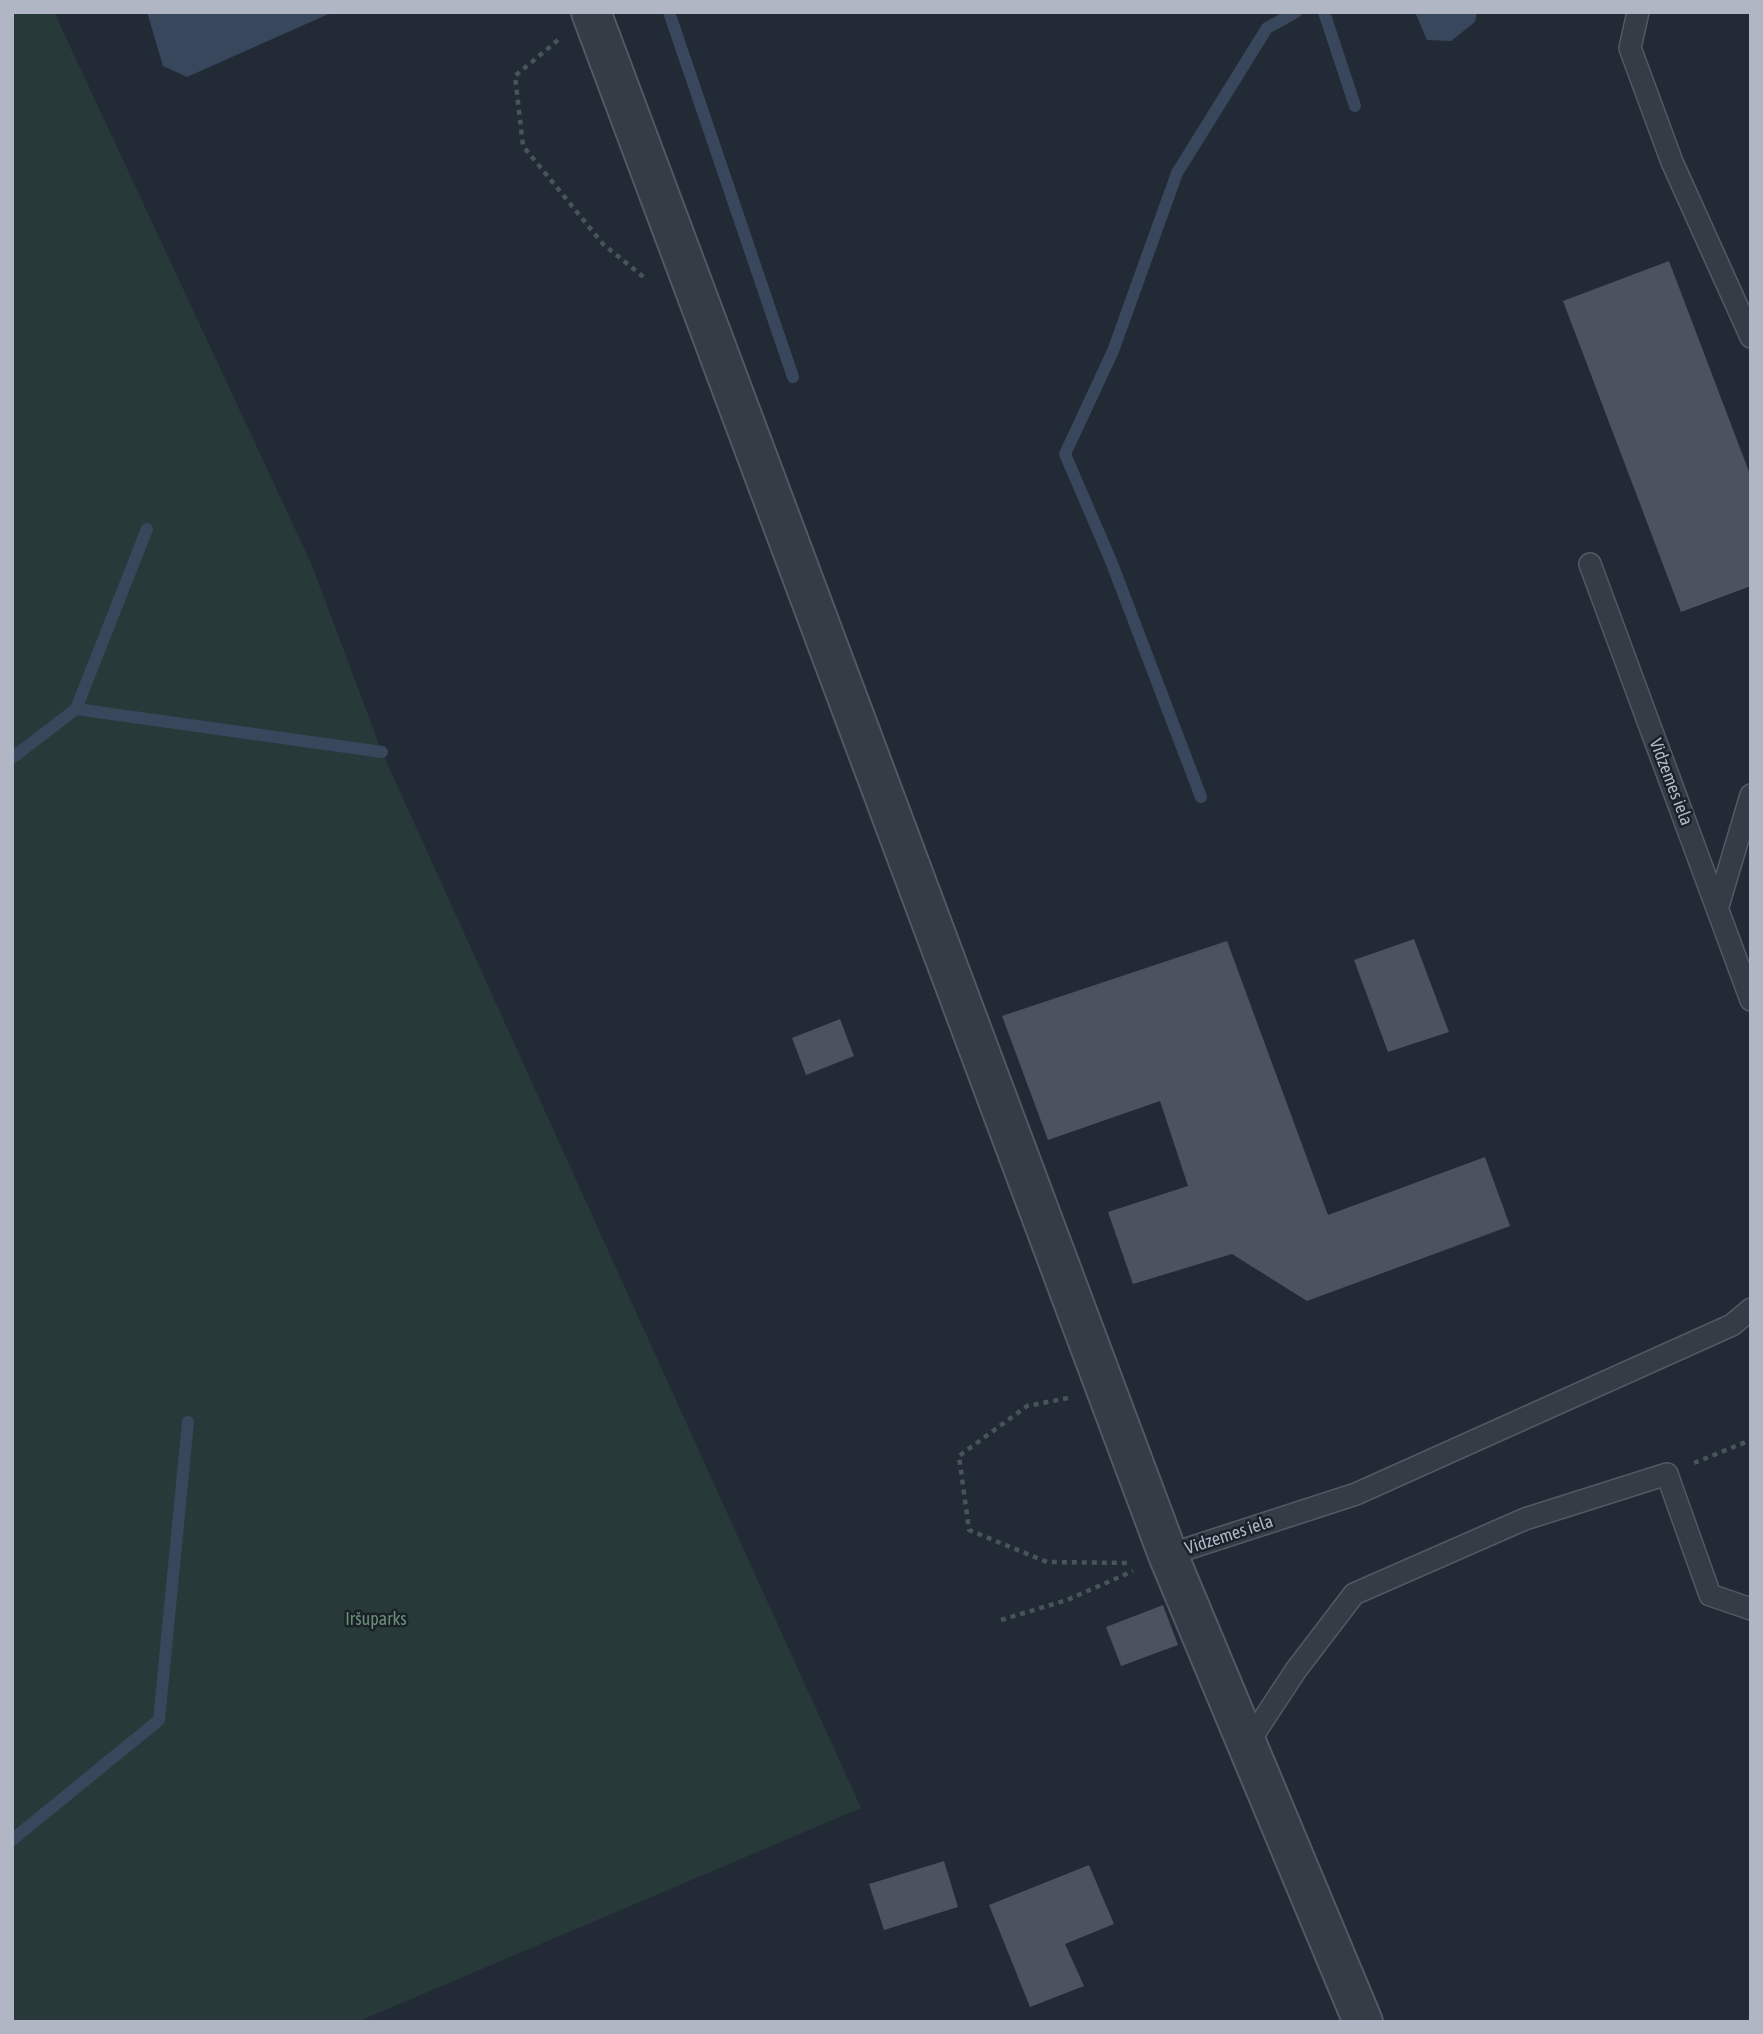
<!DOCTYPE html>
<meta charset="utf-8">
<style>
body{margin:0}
#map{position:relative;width:1763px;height:2034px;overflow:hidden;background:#222a35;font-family:"Asap Condensed",sans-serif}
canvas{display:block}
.frame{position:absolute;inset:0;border:14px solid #b0b6c3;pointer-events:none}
</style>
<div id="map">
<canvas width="1763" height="2034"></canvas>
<div class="frame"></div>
</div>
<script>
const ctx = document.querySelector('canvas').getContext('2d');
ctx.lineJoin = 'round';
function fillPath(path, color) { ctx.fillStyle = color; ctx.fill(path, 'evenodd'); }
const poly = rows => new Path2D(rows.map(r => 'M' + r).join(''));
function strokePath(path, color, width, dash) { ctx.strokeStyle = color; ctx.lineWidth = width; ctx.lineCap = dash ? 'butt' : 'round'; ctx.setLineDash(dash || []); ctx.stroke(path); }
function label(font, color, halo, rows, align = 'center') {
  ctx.font = font + ' "Asap Condensed",sans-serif'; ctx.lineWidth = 5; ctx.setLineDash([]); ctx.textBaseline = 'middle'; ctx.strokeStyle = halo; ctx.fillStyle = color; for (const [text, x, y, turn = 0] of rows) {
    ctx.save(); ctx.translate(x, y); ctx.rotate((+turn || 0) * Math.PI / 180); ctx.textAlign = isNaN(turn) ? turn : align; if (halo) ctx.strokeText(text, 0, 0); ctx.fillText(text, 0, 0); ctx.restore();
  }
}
fillPath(poly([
 [12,12,54,12,311,563,382,752,861,1808,357,2022,12,2022]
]), '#28393a');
fillPath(poly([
 [147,12,333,12,187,77,163,66],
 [1415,12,1477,12,1475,22,1451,41,1427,40]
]), '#39475d');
strokePath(poly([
 [669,12,793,377],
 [1324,12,1355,106],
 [76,709,147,529],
 [12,758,76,709,382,752],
 [1201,797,1111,561,1065,454,1113,351,1177,173,1267,28,1296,12],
 [12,1840,159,1720,188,1422]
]), '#39475d', 12);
fillPath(poly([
 [1669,261,1751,477,1751,586,1681,612,1563,301],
 [1414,939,1449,1032,1388,1052,1354,960],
 [1227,941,1328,1215,1485,1157,1510,1226,1307,1301,1232,1254,1133,1284,1108,1212,1188,1186,1160,1101,1048,1140,1002,1016],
 [840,1019,854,1056,806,1075,792,1038],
 [1163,1605,1178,1645,1121,1666,1106,1627],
 [944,1861,958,1907,884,1930,869,1884],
 [1089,1865,1114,1924,1065,1944,1084,1986,1030,2007,989,1905]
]), '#4b5361');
const lane = poly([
 [1638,12,1630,48,1672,162,1751,337],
 [1590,564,1751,1000],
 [1718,906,1751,795],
 [1168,1555,1356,1494,1732,1325,1751,1309],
 [1248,1743,1296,1670,1354,1594,1525,1519,1667,1474,1710,1595,1751,1609]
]);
const street = poly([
 [591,12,1168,1555,1363,2022]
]);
strokePath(lane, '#535964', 24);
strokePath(street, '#535964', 42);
strokePath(poly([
 [558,40,515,76,523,146,603,244,646,279],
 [1068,1398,1027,1406,959,1456,969,1530,1047,1562,1128,1563],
 [1694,1463,1751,1440],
 [1001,1620,1067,1600,1133,1571]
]), '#465558', 4.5, [5, 5]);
strokePath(lane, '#353c46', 21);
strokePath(street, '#353c46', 38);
label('18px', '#b0b6c3', '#1b212b', [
 ["Vidzemes iela",1671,782,69],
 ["Vidzemes iela",1229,1535,-18]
]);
label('18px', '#6a9174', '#1b212b', [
 ["Iršuparks",376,1619]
]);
</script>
